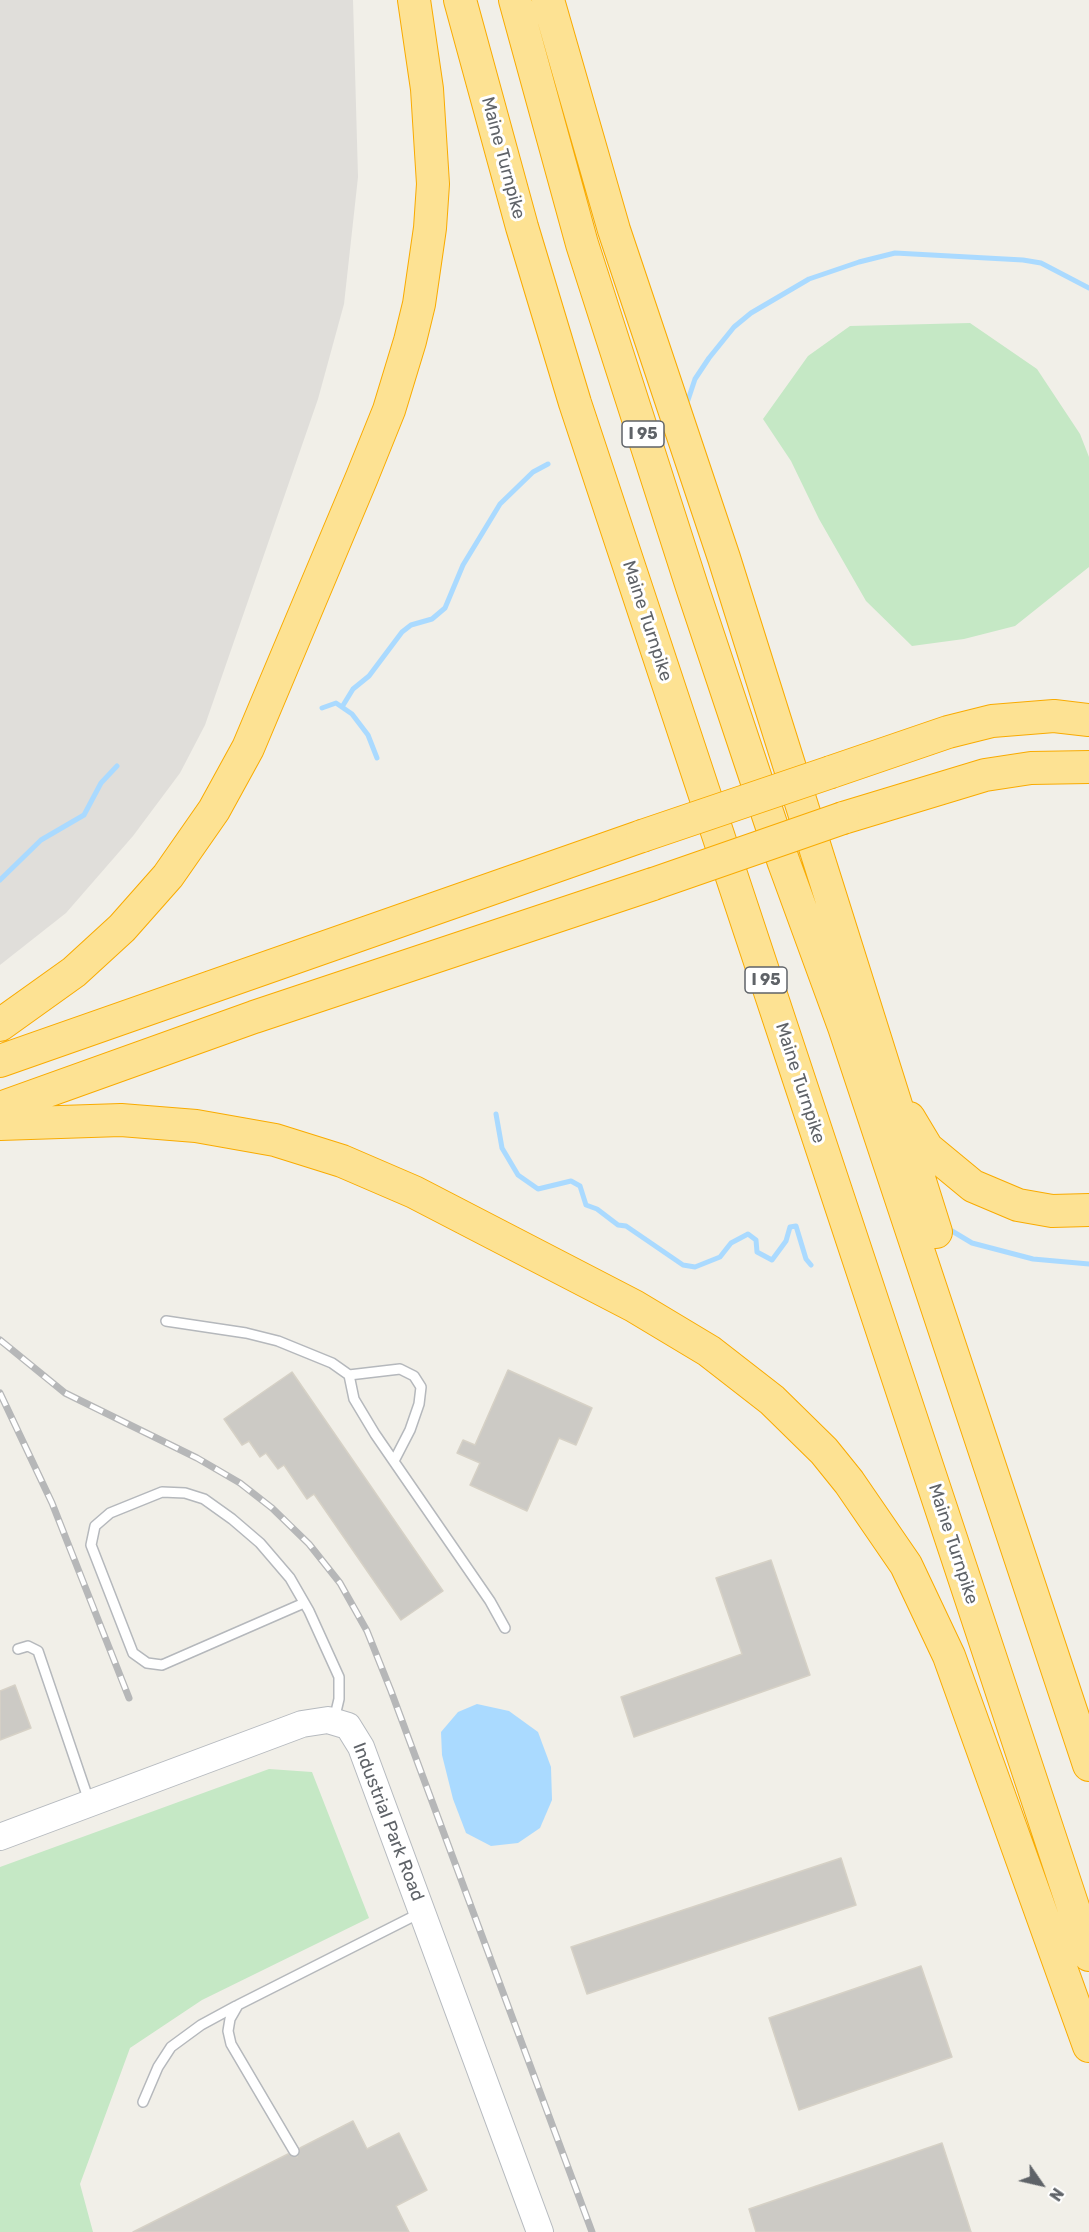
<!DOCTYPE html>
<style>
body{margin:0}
#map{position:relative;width:1089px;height:2232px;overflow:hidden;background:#f1efe8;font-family:Rubik,sans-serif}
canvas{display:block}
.north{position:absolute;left:1011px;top:2154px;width:60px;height:60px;-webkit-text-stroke:4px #fff;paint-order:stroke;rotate:124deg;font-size:16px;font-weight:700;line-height:24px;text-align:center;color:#5f6368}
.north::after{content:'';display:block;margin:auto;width:21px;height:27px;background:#5f6368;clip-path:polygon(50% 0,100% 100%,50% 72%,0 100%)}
</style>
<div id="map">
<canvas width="1089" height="2232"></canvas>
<div class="north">N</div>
</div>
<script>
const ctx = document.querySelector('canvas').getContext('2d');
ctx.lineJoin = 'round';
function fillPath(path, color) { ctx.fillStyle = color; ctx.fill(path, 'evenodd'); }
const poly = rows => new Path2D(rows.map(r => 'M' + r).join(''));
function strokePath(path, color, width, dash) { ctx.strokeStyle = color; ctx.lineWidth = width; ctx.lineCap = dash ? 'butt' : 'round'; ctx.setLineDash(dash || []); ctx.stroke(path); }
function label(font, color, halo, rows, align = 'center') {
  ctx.font = font + ' Rubik,sans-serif'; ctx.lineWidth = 6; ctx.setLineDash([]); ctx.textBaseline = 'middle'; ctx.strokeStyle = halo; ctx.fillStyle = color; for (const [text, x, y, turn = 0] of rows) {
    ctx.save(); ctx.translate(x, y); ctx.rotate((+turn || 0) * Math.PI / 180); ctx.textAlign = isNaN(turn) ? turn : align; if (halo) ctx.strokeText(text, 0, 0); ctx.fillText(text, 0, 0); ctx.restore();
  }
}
fillPath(poly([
 [0,0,353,0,358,177,344,304,318,399,205,725,180,773,133,836,66,913,0,965]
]), '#e0deda');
fillPath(poly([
 [970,323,1037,369,1080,434,1089,457,1089,567,1015,626,964,639,912,646,866,601,819,519,791,461,763,419,808,356,850,326],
 [269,1769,312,1772,369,1918,202,2000,130,2048,80,2184,93,2232,0,2232,0,1867]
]), '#c5e8c5');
fillPath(poly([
 [477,1704,509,1711,538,1732,551,1767,552,1800,540,1828,518,1843,491,1846,466,1833,453,1799,442,1755,441,1732,458,1712]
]), '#aadaff');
strokePath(poly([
 [688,400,695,379,709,358,734,327,751,313,809,279,859,262,895,253,1023,260,1041,263,1089,288],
 [342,707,353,689,369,676,402,632,411,625,432,619,445,608,463,565,500,504,533,472,548,464],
 [322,708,336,703,352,714,368,735,377,758],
 [0,880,41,840,84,815,101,783,117,766],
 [496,1114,502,1148,518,1175,538,1189,571,1181,580,1186,586,1205,597,1209,618,1225,626,1226,683,1265,695,1267,720,1257,731,1243,748,1234,756,1240,757,1252,772,1260,786,1241,790,1227,796,1226,806,1259,811,1265],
 [952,1231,972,1243,1033,1259,1089,1264]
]), '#aadaff', 5);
const building = poly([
 [508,1370,592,1408,576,1445,559,1438,527,1511,470,1485,480,1463,457,1453,463,1440,475,1445,508,1370],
 [292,1372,443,1591,401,1620,314,1494,307,1499,284,1465,278,1469,266,1453,260,1457,249,1441,242,1445,224,1419,292,1372],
 [771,1560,810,1675,634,1737,621,1697,742,1654,716,1578,771,1560],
 [15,1685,31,1728,0,1740,0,1691,15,1685],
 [841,1858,856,1905,587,1994,571,1947,841,1858],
 [921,1966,952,2057,799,2110,769,2018,921,1966],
 [353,2121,367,2149,399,2133,427,2190,396,2206,409,2232,133,2232,288,2154,297,2157,300,2148,353,2121],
 [942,2143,971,2232,756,2232,749,2209,942,2143]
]);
fillPath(building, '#cccac5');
strokePath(building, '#d6d1c6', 1.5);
const lane = poly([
 [166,1321,246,1333,278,1341,332,1363,349,1375,354,1399,375,1434,490,1601,505,1628],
 [349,1375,400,1369,414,1376,421,1387,419,1404,410,1430,394,1461],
 [304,1603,162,1665,147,1663,133,1653,91,1545,95,1526,110,1513,162,1492,185,1493,204,1499,232,1519,260,1543,290,1578,309,1611,339,1677,339,1699,334,1720],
 [18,1649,28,1646,38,1651,89,1801],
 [143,2102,158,2067,171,2047,201,2025,236,2006],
 [294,2151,231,2044,228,2031,230,2019,238,2005,420,1913]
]);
const secondary = poly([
 [0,1837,302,1724,328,1720,348,1726,361,1747,540,2232]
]);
const highway = poly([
 [460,0,522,227,575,403,1089,1955],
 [515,0,582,244,693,590,784,863,844,1027,1089,1765],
 [548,0,614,230,724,558,936,1232],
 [831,772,948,732,992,721,1054,716,1089,720],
 [843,818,985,775,1031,768,1089,767],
 [0,1025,74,972,122,928,168,876,214,810,248,748,362,477,389,410,410,341,419,304,430,228,433,184,427,89,414,0],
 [0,1061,642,836],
 [0,1108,254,1017,653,884],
 [909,1118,927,1148,973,1186,1018,1205,1052,1211,1089,1210],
 [0,1124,121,1120,196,1126,275,1140,342,1161,414,1192,634,1306,709,1351,772,1400,824,1451,849,1482,906,1565,949,1656,1089,2046]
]);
strokePath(lane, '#b5b8bc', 12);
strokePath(secondary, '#b6babf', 28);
strokePath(highway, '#f9ab00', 34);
strokePath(lane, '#fff', 9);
strokePath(secondary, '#fff', 26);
strokePath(highway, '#fde293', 32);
const rail = poly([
 [0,1340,65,1393,197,1458,240,1483,272,1508,309,1544,340,1583,367,1631,391,1691,592,2232],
 [0,1393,52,1503,129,1698]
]);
strokePath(rail, '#b6b7b8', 7);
strokePath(rail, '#fff', 4.5, [14]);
const highwayBridge = poly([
 [642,836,831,772],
 [653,884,843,818]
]);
strokePath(highwayBridge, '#f9ab00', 34, []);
strokePath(highwayBridge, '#fde293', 32);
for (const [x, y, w] of [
 [643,434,42],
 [766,980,42]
]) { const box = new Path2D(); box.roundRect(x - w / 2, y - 13, w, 26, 4.5); ctx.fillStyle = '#fff'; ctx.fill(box); strokePath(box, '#5f6368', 1.5); }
label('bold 16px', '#5f6368', null, [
 ["I 95",643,434],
 ["I 95",766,980]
]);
label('18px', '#5f6368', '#fff', [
 ["Maine Turnpike",503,158,75],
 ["Maine Turnpike",647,621,72],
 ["Maine Turnpike",800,1083,72],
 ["Maine Turnpike",953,1544,72],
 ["Industrial Park Road",388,1822,69]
]);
</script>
